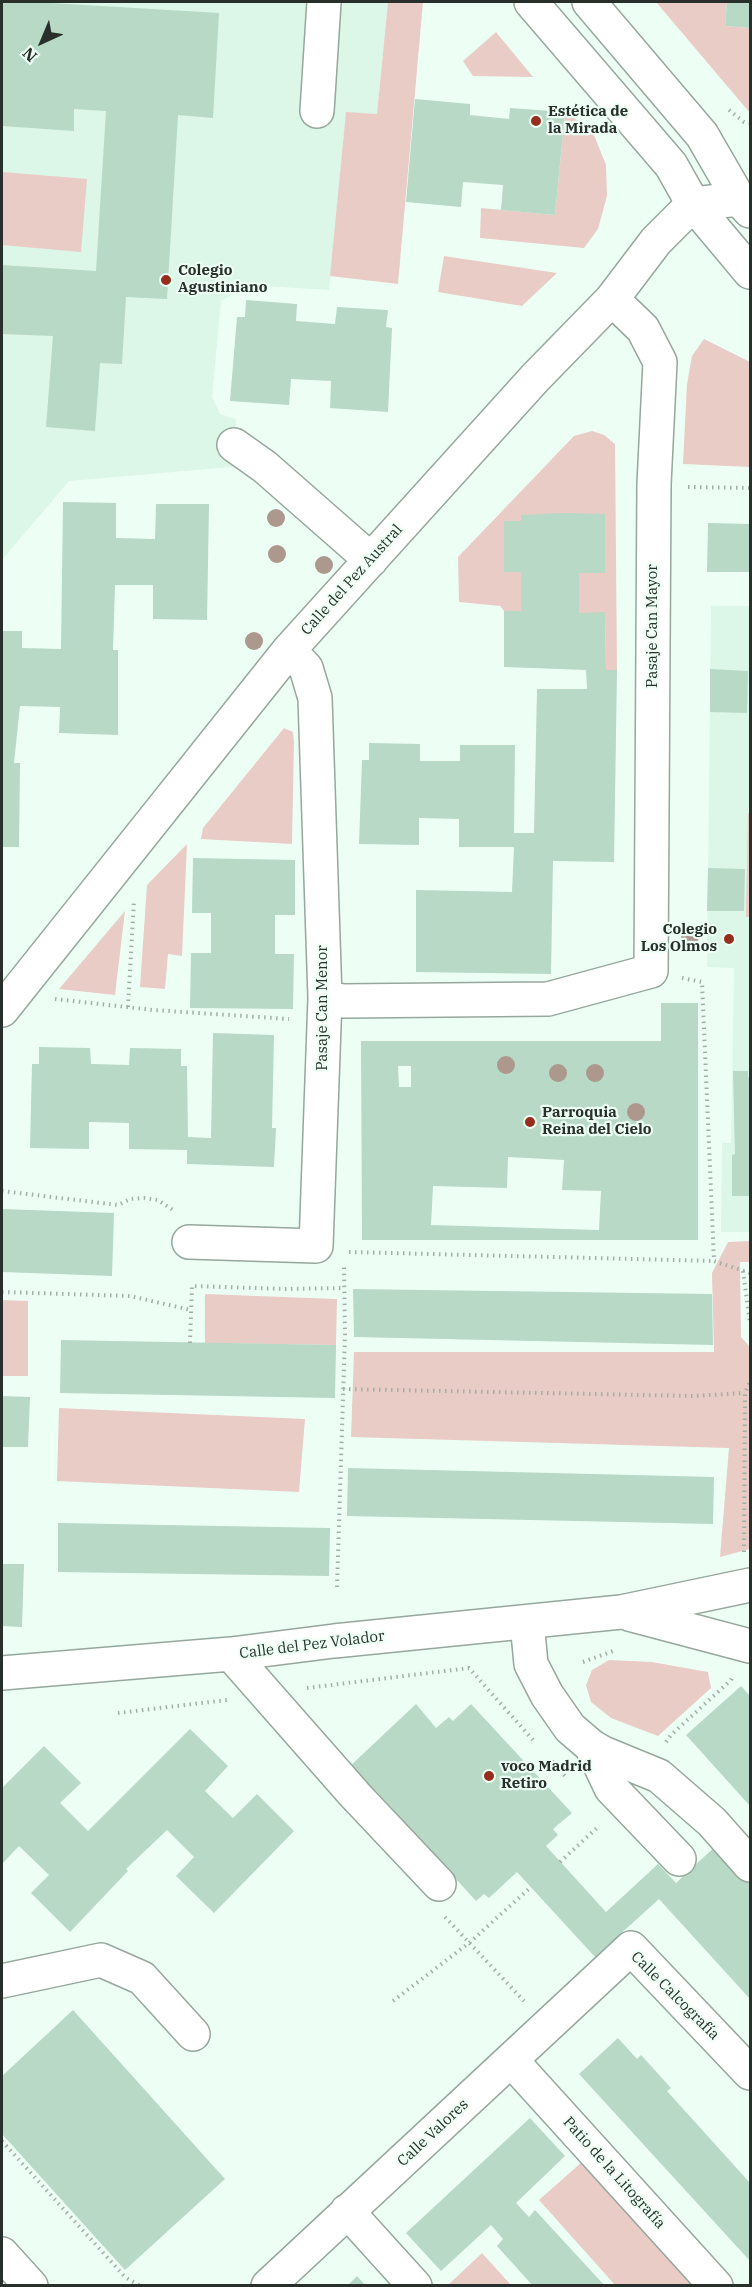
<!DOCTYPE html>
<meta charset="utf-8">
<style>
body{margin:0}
#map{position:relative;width:752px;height:2287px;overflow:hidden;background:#edfff4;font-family:"IBM Plex Serif",serif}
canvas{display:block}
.frame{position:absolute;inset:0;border:3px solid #29302c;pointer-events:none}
.north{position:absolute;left:12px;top:12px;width:60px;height:60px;-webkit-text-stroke:4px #edfff4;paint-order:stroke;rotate:224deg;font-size:16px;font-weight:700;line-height:24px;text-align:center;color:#29302c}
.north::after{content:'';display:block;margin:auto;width:21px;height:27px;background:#29302c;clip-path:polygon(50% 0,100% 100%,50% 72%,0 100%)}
</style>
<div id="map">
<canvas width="752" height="2287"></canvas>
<div class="frame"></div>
<div class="north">N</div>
</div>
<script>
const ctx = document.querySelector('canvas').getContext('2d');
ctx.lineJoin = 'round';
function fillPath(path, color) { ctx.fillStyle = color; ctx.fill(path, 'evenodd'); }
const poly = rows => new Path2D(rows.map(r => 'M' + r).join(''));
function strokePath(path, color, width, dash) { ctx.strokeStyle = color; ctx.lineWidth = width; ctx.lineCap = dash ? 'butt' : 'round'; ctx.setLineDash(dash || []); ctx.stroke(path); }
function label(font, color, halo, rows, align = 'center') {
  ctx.font = font + ' "IBM Plex Serif",serif'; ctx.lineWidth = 4.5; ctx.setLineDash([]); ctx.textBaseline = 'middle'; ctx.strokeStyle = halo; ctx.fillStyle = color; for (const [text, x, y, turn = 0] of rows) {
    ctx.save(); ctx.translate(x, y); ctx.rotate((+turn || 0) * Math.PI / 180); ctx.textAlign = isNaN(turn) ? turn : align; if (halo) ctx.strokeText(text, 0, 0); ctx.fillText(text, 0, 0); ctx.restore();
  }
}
fillPath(poly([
 [2,2,388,2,377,114,346,113,329,290,248,285,221,301,212,397,220,414,236,419,232,467,69,481,2,560],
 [711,606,750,606,750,1232,721,1232,722,1143,731,1143,734,968,707,967]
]), '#dcf6e7');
fillPath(poly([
 [388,2,423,2,398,284,330,276,346,112,377,114],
 [656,2,727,2,725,26,750,28,750,113],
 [496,32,533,77,473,76,463,61],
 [565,112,592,130,606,165,607,196,598,229,584,248,480,238,481,208,555,215],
 [2,172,87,179,81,252,2,245],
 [444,256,557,273,522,306,438,292],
 [704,339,750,362,750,467,683,464,687,384,692,356],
 [592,431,604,435,615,444,617,670,606,670,605,613,579,613,579,573,605,573,605,514,522,515,521,521,504,521,504,572,521,572,521,611,504,611,500,606,459,602,458,557,574,436],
 [284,728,293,732,294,742,292,844,201,839,203,828],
 [748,813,750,813,750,917,746,917],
 [187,844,182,956,168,954,165,989,140,987,147,885],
 [125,911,115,995,59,989],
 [750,1241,750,1262,740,1262,741,1337,750,1347,750,1549,720,1557,729,1448,351,1437,354,1352,714,1352,712,1273,728,1242],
 [205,1294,337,1299,336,1345,205,1343],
 [2,1300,28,1301,28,1376,2,1376],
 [59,1408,305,1419,299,1492,57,1481],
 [609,1660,652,1662,708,1672,711,1688,658,1736,611,1718,591,1702,586,1685,592,1670],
 [583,2161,696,2285,615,2285,539,2200],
 [482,2253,511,2285,448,2285]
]), '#e9ccc6');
fillPath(poly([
 [2,2,34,2,219,13,213,118,178,115,167,299,126,297,122,364,100,363,95,431,46,427,53,336,2,334,2,265,96,271,106,111,74,109,74,131,2,126],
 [727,2,750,2,750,28,725,26],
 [415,99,470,104,470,115,509,119,510,108,565,112,555,215,501,210,503,185,463,182,461,207,406,202],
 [246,300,297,304,296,321,335,324,337,307,388,310,386,327,392,328,388,412,330,408,331,381,291,379,289,405,230,401,237,317,245,317],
 [63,502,116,503,116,538,155,539,156,504,209,504,207,620,153,619,153,585,115,585,113,650,118,650,118,735,59,733,60,707,20,706,14,763,20,763,19,847,2,847,2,631,22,631,22,648,61,649],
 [561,513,605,514,605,573,579,573,579,613,605,612,606,670,617,670,614,862,553,861,551,974,416,972,416,890,512,892,514,847,459,847,459,819,419,818,419,845,359,844,362,760,369,760,369,743,420,744,420,761,460,761,460,745,515,745,514,833,534,833,537,689,587,689,586,670,504,667,504,611,521,611,521,572,504,572,504,521,521,521,521,515],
 [708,523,750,524,750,572,707,572],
 [710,669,748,671,747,713,710,712],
 [193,858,295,860,295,915,275,915,275,954,294,954,293,1009,190,1008,191,953,211,953,211,913,192,913],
 [708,868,745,869,744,911,707,911],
 [661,1003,698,1003,698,1240,362,1240,361,1041,661,1041],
 [398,1066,411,1066,411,1087,399,1087],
 [508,1157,564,1160,562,1190,601,1191,599,1230,431,1225,433,1186,507,1188],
 [213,1033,274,1035,272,1128,276,1128,274,1167,187,1164,187,1150,129,1149,129,1123,89,1122,89,1149,30,1148,32,1064,39,1064,39,1047,90,1048,91,1064,129,1065,130,1048,181,1049,181,1066,187,1066,188,1137,211,1138],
 [733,1071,748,1071,748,1077,750,1077,750,1196,732,1196,732,1155,735,1154],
 [2,1209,114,1213,112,1276,2,1272],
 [353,1289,712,1294,713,1345,354,1337],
 [61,1340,336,1345,335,1398,60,1393],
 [2,1396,30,1397,28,1447,2,1447],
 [348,1468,714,1477,713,1524,347,1516],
 [58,1523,330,1528,329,1576,58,1572],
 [2,1564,24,1564,22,1627,2,1626],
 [741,1686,750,1696,750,1806,686,1735],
 [416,1704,436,1728,449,1717,453,1721,471,1704,572,1813,553,1829,558,1835,546,1846,606,1912,658,1864,676,1883,721,1841,750,1873,750,1999,659,1899,595,1957,517,1872,489,1898,484,1894,476,1901,377,1792,374,1790,371,1792,348,1768],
 [190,1729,228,1766,205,1791,233,1818,257,1794,294,1831,214,1913,176,1876,194,1857,167,1830,126,1869,128,1871,70,1932,31,1893,49,1875,19,1846,2,1864,2,1788,44,1746,81,1783,60,1803,88,1831],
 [73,2010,225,2179,125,2270,2,2134,2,2076],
 [618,2038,637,2059,641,2055,671,2088,667,2091,750,2183,750,2261,579,2074],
 [530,2118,565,2156,516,2203,529,2217,535,2210,605,2286,533,2286,497,2246,503,2239,491,2225,441,2271,406,2233],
 [357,2276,366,2286,347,2286]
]), '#b7d9c5');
const minor = poly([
 [317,111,324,2],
 [234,445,265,467,371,560],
 [325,998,344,1001,548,999,651,971,654,484,660,362,643,329,612,299],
 [2,1010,289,650,535,378,612,299,656,241,693,204,739,199],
 [189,1242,316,1246,325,998,315,698,306,668,289,650],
 [629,1614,750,1646],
 [527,1622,531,1664,547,1695,570,1728,591,1746,603,1753,659,1776,712,1822,750,1865],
 [231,1654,355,1795,439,1884],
 [2,1673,231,1654,334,1641,621,1612,750,1585],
 [591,1746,611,1788,679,1859],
 [2,1981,101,1960,142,1978,193,2034],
 [511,2060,716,2286],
 [347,2211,415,2286],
 [2,2254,31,2286],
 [268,2286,631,1948,750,2073]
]);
const major = poly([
 [531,2,671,165,693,204,750,272],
 [589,2,702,135,739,199,750,211]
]);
strokePath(minor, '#96a79d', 36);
strokePath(major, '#96a79d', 36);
strokePath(poly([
 [729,110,744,122,750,123],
 [688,487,750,488],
 [682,978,702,982,714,1261,750,1273],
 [55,999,153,1010,289,1019],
 [128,1007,134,900],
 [2,1191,118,1205,130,1199,144,1198,158,1200,176,1212],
 [349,1252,714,1261],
 [743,1271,750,1323],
 [2,1292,130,1296,191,1310],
 [190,1343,192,1286,285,1289,343,1288],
 [343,1389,693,1396,745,1393],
 [744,1552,745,1393,750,1382],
 [337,1587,345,1335,344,1266],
 [583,1662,616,1650],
 [307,1688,469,1668,533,1740],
 [118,1713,227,1700],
 [666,1742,671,1735,731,1680,733,1676],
 [552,1761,565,1776],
 [560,1862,599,1826],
 [445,1917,524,2001],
 [393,2001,469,1943,531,1887],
 [2,2141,125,2277,140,2286]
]), '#a1afa6', 4, [1.5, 4.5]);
strokePath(minor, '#fff', 33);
strokePath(major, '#fff', 33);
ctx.fillStyle = '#ad988d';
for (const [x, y] of [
 [276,518],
 [277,554],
 [324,565],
 [254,641],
 [690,937],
 [506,1065],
 [558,1073],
 [595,1073],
 [636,1112]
]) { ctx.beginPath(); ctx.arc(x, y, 9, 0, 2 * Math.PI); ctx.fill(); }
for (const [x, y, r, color] of [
 [536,121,6,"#972e1d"],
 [166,280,6,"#972e1d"],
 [729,939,6,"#972e1d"],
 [530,1122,6,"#972e1d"],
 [489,1776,6,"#972e1d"]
]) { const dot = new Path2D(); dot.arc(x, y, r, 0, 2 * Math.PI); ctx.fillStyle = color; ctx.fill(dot); strokePath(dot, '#edfff4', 2); }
label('bold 15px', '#29302c', '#edfff4', [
 ["Estética de",548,112],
 ["la Mirada",548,129],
 ["Colegio",178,271],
 ["Agustiniano",178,288],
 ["Colegio",717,930,"right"],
 ["Los Olmos",717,947,"right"],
 ["Parroquia",542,1113],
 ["Reina del Cielo",542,1130],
 ["voco Madrid",501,1767],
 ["Retiro",501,1784]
], 'left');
label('15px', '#29302c', '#edfff4', [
 ["Calle del Pez Austral",352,580,-48],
 ["Pasaje Can Mayor",653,626,-90],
 ["Pasaje Can Menor",323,1008,-90],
 ["Calle del Pez Volador",312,1645,-7],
 ["Calle Calcografía",675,1996,45],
 ["Calle Valores",433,2133,-43],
 ["Patio de la Litografía",614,2173,48]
]);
</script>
